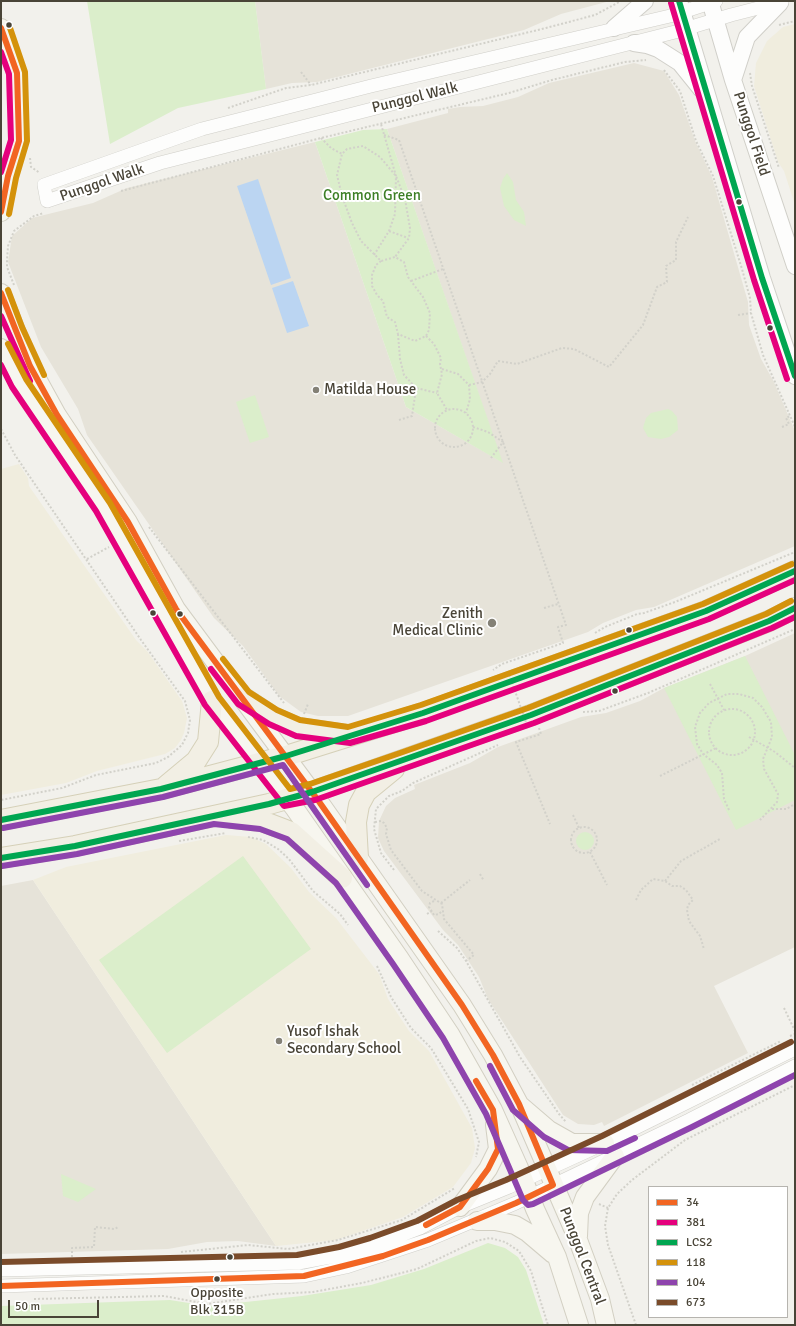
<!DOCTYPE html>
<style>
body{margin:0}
#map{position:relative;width:796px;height:1326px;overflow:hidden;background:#f2f1ec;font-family:Signika,sans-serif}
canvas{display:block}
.frame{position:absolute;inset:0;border:2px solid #494437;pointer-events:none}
.legend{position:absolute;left:648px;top:1186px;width:140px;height:132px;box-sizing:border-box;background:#fff;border:1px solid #b6b4af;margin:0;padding:5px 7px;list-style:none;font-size:12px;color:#494437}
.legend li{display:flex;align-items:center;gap:8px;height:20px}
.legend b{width:20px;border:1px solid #b6b4af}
.scale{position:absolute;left:8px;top:1300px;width:91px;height:18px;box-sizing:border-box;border:2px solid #494437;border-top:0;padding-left:5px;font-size:12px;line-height:14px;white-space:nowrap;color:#494437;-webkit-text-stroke:3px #fff;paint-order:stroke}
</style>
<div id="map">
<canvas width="796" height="1326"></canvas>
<div class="frame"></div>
<ul class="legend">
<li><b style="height:5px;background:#f26522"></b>34</li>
<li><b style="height:5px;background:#e5007d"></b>381</li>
<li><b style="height:5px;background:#00a651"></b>LCS2</li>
<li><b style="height:5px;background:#d4920b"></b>118</li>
<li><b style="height:5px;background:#8e44ad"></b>104</li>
<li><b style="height:5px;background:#7a4b2a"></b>673</li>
</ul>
<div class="scale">50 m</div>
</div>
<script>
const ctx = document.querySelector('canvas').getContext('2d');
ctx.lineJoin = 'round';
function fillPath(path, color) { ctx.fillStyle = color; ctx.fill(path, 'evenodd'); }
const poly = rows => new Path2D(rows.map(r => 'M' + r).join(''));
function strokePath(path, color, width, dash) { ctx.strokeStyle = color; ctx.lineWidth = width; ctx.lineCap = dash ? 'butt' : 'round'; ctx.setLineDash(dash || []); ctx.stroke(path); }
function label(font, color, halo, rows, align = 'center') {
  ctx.font = font + ' Signika,sans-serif'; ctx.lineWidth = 4; ctx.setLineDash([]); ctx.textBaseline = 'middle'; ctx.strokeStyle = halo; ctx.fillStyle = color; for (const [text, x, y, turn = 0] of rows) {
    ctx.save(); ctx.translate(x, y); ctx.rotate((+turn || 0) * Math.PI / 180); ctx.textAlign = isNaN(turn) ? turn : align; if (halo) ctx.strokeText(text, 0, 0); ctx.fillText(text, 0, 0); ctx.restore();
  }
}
fillPath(poly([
 [255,1,610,1,561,14,524,30,317,82,292,83,266,89],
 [634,63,664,71,679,95,695,141,712,177,748,302,749,325,761,359,773,380,795,431,795,546,654,607,636,610,603,623,588,632,348,716,318,716,301,712,279,696,243,646,214,618,87,435,78,409,41,347,8,262,12,236,32,218,93,203,127,188,315,142,406,407,502,462,387,129,448,113,448,109,460,107,483,106,518,97,549,83],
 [795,633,795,947,714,986,748,1053,604,1126,602,1122,594,1125,578,1124,563,1115,488,999,479,977,458,945,443,930,384,851,378,838,379,821,386,806,395,798,415,789,414,785,470,763,498,747,581,717,606,713,640,701,664,688,745,656],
 [33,880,276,1246,238,1241,207,1242,168,1249,1,1254,1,886]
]), '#e6e3d9');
fillPath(poly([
 [795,24,795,216,795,205,784,171,778,162,754,86,756,63,767,41,783,27],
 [19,464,28,478,29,486,136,640,147,651,182,701,187,718,184,733,181,740,175,748,165,754,97,771,66,783,1,795,1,469],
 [226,835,251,837,266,844,291,868,309,892,336,918,379,974,388,999,409,1031,429,1051,472,1128,475,1148,471,1163,453,1187,403,1217,336,1240,276,1246,33,880,66,867]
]), '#f0edde');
fillPath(poly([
 [87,1,255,1,266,89,178,108,110,144],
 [387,129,503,463,406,407,315,142,363,130],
 [507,173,513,182,516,200,524,212,526,226,514,220,504,206,500,188,503,179],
 [255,395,269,437,250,443,236,402],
 [668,409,672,411,677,417,678,430,669,437,661,439,648,437,643,428,646,418,651,413],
 [745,656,795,755,795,800,736,830,664,688],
 '576 841a9 9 0 1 1 18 0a9 9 0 1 1-18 0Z',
 [243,856,311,949,167,1053,99,960],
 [61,1174,96,1189,78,1202,63,1196],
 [488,1243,505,1248,518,1257,526,1270,544,1325,1,1325,1,1306,170,1300,208,1306,302,1296,371,1285,424,1269]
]), '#dbeecb');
fillPath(poly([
 [258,179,291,278,271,285,237,186],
 [293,281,309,326,287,333,272,288]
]), '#bbd5f2');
const minor = poly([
 [716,1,670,16,371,86,202,129,44,185,47,201,160,163,675,32,731,15,782,2],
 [1,1270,298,1263,341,1255,373,1246,420,1228,460,1207,509,1187,605,1143,795,1049],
 [1,1286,304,1276,346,1267,428,1240,516,1203,689,1120,795,1066]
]);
const tertiary = poly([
 [679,1,762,278,795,376],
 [710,1,733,80,795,266],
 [614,28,645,1],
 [634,43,647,45,658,49,680,63,701,89],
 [733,80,747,37,780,3]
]);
const secondary = poly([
 [1,28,17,73,19,141,8,176,1,212],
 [1,293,30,366,57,415,128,522,176,609,320,803,462,1005,493,1055,519,1104,578,1240,600,1299,606,1325],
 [1,348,19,383,103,507,212,701,295,809,400,959,450,1034,493,1110,519,1168,535,1209,557,1257,579,1325],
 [521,1106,549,1130,572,1143,605,1143],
 [460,1207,488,1169,498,1149,495,1125],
 [477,1221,495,1221,515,1225,527,1232,553,1254],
 [578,1236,579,1213,585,1197,615,1156]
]);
const primary = poly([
 [244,698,273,717,298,728,346,735],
 [166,786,196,761,208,742,212,701],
 [232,818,262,821,291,832,342,878],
 [1,820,161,789,286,756,423,713,706,611,795,571],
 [1,858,75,846,269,804,312,792,531,715,769,621,795,608],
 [358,858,356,822,359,805,366,792,394,769]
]);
strokePath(minor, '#d0cfc9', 14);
strokePath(tertiary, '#d0cfc9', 18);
strokePath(secondary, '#d2cfc2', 20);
strokePath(primary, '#d5d0b8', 22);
strokePath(poly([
 [779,25,795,21],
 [664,70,680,91,696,141,713,176,742,269,750,298,751,313,763,355,795,427],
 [301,72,311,85],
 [750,73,752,86,779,168],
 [228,108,286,88,311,85,546,28,595,15,621,1],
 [384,135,399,140,566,625,558,627,563,643,502,664,493,670],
 [321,138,331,148,342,154],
 [30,158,31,167,40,173],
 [121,191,321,138,509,93,552,80,625,62,646,60],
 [389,231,408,238],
 [374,255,389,231,395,214,396,176,381,124],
 [381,261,376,265,372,275,372,286,377,295,383,301,387,317,395,322,398,334,415,341,426,336,429,330,430,313,423,297,408,277,404,262,395,257,381,261,361,241,352,223,342,196,337,175,342,154,347,149,363,146,380,157,396,176,405,199,410,228,409,238,395,257],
 [411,281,443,269],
 [14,285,7,267,7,260,8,246,14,231,34,216,44,213],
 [738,315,751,313],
 [398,334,400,359,404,375,416,388,437,393],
 [426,336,434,344,441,358,440,364,442,374,437,393,447,410],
 [442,369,458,374,469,385,470,399,466,413],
 [469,385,482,382,490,374,498,361,517,364,562,348,574,349,609,367,643,325,657,287,667,282,666,266,676,260,676,242,688,217],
 '435 428a19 19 0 1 1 38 0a19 19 0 1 1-38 0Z',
 [399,420,412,416,416,389],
 [473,427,488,432,503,442,491,458],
 [782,427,789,424,786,418,790,416],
 [1,429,15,455,141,640,185,701,190,720,188,733,182,745,168,757,156,763,96,775,62,788,1,800],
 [149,527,284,703],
 [87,559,109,547],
 [544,608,558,604],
 [595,633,605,627,637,614,644,613,675,602,795,552],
 [710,684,724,710],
 '709 732a23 23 0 1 1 46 0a23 23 0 1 1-46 0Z',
 [583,712,599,711,648,693,795,629],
 [304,714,308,704],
 [539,728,541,734,516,742,550,824],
 [749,737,775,752,795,768],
 [660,776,716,748],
 [772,809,786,809,795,804],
 [729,810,724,799,722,773,717,765,703,754,697,744,695,727,700,713,709,703,727,694,739,694,753,698,762,707,771,722,772,737,763,759,764,769,778,794,777,802,760,820],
 [573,815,579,828],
 [375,822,381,821,384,823,387,828,386,834,391,850,422,891,442,904,444,919,474,955,466,961],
 '571 840a13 13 0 1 1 26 0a13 13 0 1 1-26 0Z',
 [248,837,263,840,278,849,289,859,313,891,340,914,348,925],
 [179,841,226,833],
 [590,852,607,885],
 [394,870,381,853,374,829,376,809,389,796,402,791,413,783,498,745],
 [480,874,484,881],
 [665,881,681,861,720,839],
 [636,900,641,890,653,879,665,881,672,886,680,886,686,890,693,900,688,905,687,910,689,921,700,936,704,949],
 [434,901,430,903,429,907,434,915,439,914,442,911],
 [441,903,470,880],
 [427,914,432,911],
 [438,931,457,948,466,961,520,1057,559,1114,566,1122],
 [377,966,391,997,411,1028,431,1048,468,1109,479,1142,476,1157],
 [784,1008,795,1031],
 [790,1036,795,1034],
 [692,1085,781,1041],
 [599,1204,608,1208],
 [181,1252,248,1245,288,1249,338,1240,402,1220,455,1188],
 [72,1257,72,1248,94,1247,95,1227,115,1229,118,1227],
 [34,1299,164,1296,207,1304,273,1294,313,1292,362,1283,417,1269,476,1241,490,1238,505,1242,519,1251,531,1271,548,1325],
 [636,1325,608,1245,605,1226,608,1208,617,1194,632,1180,685,1140,795,1085]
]), '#d2d1ca', 2, [2, 2]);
strokePath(minor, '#fdfdfc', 13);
strokePath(tertiary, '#fdfdfc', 16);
strokePath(secondary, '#f7f6ef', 18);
strokePath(primary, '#f2efe4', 20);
strokePath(poly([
 [508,671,528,728]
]), '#d2d1ca', 2, [2, 2]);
strokePath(poly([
 [1,28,17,73,19,141,8,176,1,212],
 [1,293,30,366,57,415,128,522,176,609,320,803,462,1005,493,1055,519,1104,553,1185,516,1203,428,1240,383,1256,304,1276,1,1286],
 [426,1225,460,1207,488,1169,498,1149,493,1110,476,1081]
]), '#f26522', 6);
strokePath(poly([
 [671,3,754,280,787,379],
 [1,52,9,74,11,140,1,172],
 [1,316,30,381],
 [1,365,12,387,96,511,205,705,284,806,315,800,534,723,772,628,795,617],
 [211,669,238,704,269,724,296,736,350,743,426,721,709,619,795,580]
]), '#e5007d', 6);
strokePath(poly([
 [679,1,762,278,795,376],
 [1,820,161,789,286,756,423,713,706,611,795,571],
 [1,858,75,846,269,804,312,792,531,715,769,621,795,608]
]), '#00a651', 6);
strokePath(poly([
 [9,25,25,72,27,141,16,178,9,214],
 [8,290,22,327,44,375],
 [8,344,26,379,110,503,219,697,290,789,310,784,400,753,528,708,766,614,791,601],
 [223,659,249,692,277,710,300,720,348,727,421,705,703,604,792,564]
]), '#d4920b', 6);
strokePath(poly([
 [3,828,163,797,283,765,367,885],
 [2,866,77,854,214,824,260,829,287,839,336,883,393,964,443,1038,486,1114,523,1200,528,1205,533,1204,692,1127,795,1075],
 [490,1066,513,1110,544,1137,568,1150,607,1151,635,1138]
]), '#8e44ad', 6);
strokePath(poly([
 [1,1262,297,1255,339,1247,370,1238,417,1221,457,1200,506,1180,602,1136,791,1042]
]), '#7a4b2a', 6);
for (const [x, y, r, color] of [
 [9,25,3.5,"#494437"],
 [739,202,3.5,"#494437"],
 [770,328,3.5,"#494437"],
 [316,390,4,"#848176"],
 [153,613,3.5,"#494437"],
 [180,614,3.5,"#494437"],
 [492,623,5,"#848176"],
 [629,630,3.5,"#494437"],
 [615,691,3.5,"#494437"],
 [279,1041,4,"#848176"],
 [230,1257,3.5,"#494437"],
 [217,1279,3.5,"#494437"]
]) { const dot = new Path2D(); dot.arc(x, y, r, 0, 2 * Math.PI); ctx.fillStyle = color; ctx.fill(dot); strokePath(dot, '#fff', 1.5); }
label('14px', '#494437', '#fff', [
 ["Opposite",217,1293],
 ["Blk 315B",217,1310]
]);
label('15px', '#494437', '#fff', [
 ["Punggol Walk",415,98,-14],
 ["Punggol Field",751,134,72],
 ["Punggol Walk",102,183,-19],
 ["Punggol Central",582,1256,69]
]);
label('15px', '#3d7f26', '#fff', [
 ["Common Green",372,196]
]);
label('15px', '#494437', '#fff', [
 ["Matilda House",324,390],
 ["Zenith",483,614,"right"],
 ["Medical Clinic",483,631,"right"],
 ["Yusof Ishak",287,1032],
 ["Secondary School",287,1049]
], 'left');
</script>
